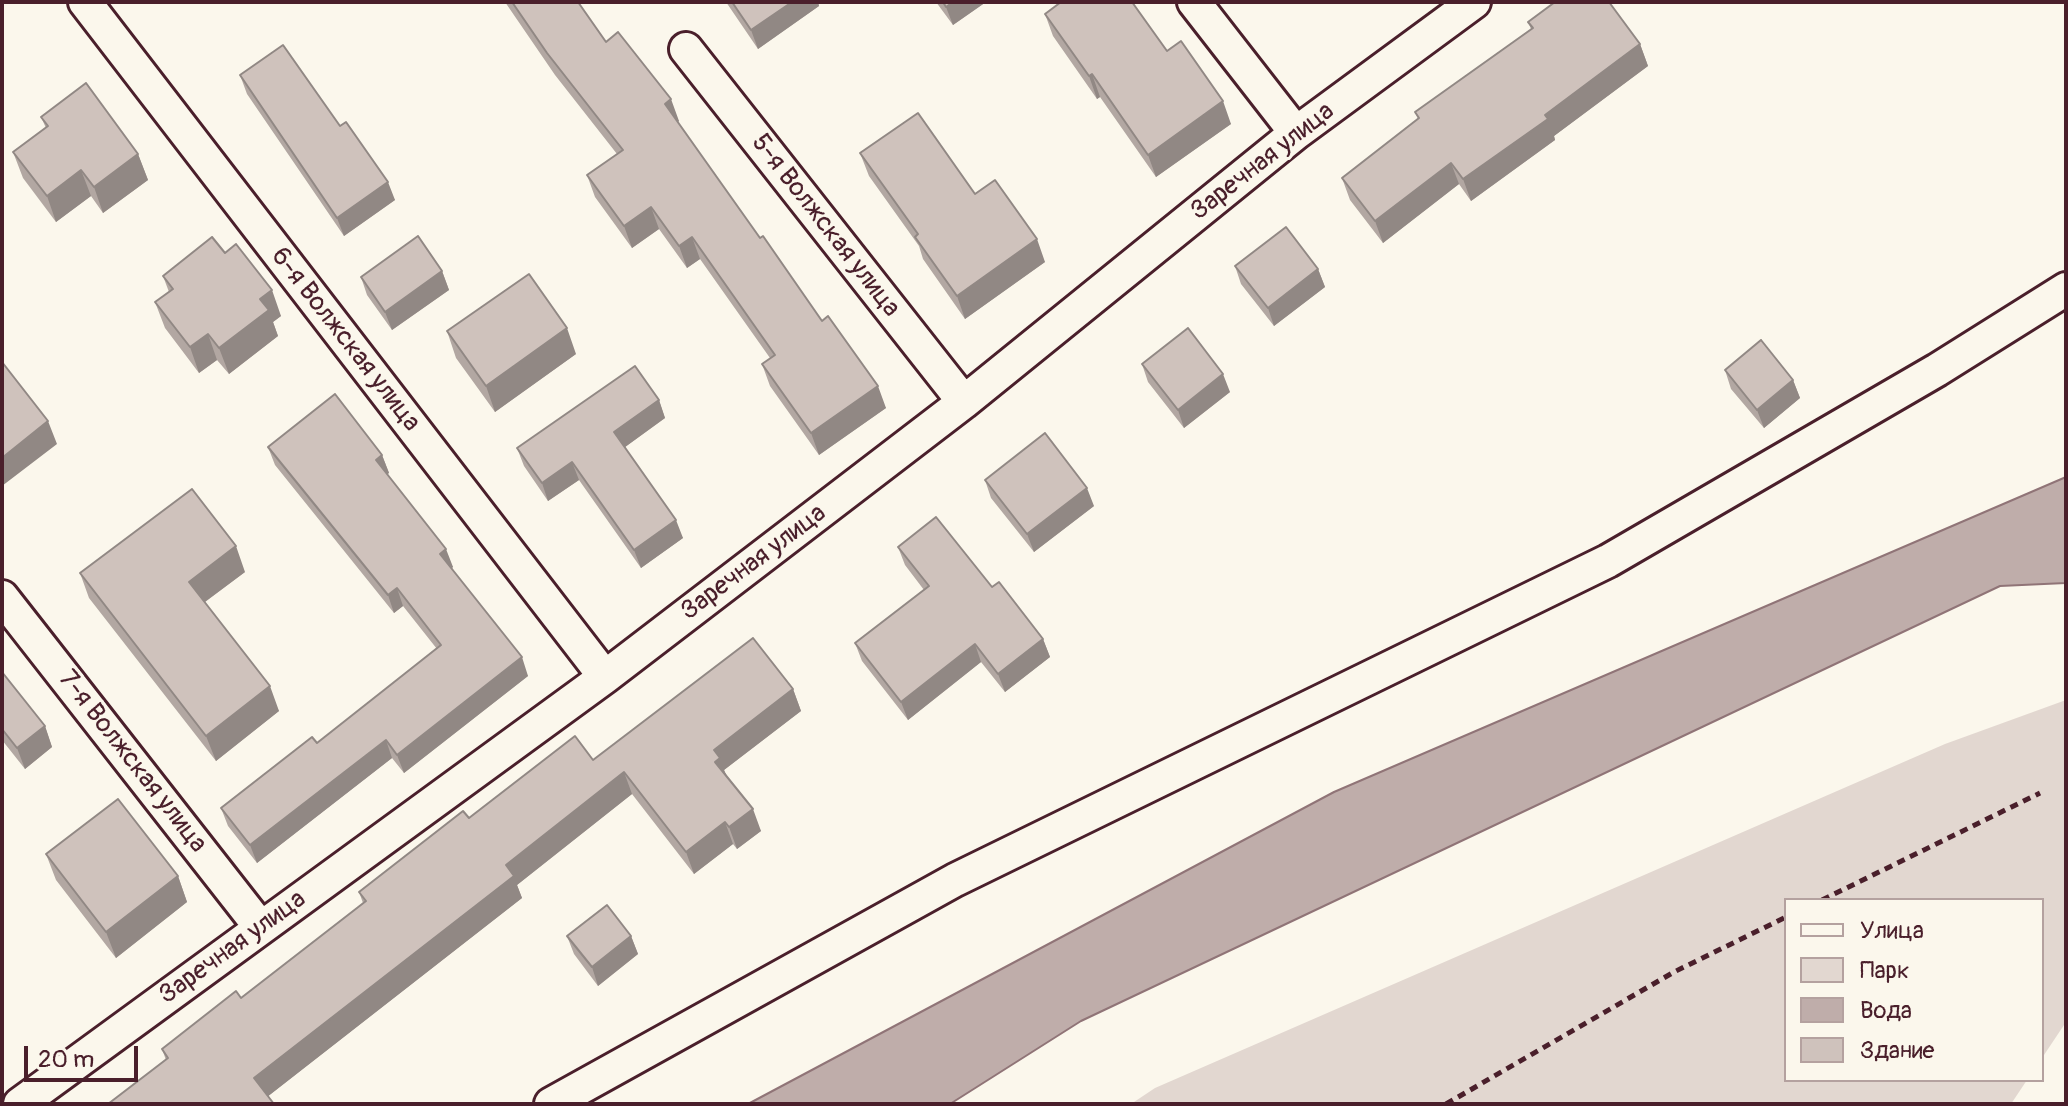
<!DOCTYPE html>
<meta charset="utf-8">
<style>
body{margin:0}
#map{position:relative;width:2068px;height:1106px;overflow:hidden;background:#fbf7ec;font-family:Pangolin,sans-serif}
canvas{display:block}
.frame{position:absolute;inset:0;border:4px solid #4a1f2b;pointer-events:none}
.legend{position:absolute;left:1784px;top:898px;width:260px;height:184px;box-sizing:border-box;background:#fbf7ec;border:2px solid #b4a19f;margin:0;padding:10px 14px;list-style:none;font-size:24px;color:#4a1f2b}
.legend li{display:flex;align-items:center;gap:16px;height:40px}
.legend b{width:40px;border:2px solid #b4a19f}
.scale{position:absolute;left:24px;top:1046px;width:114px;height:36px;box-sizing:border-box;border:4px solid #4a1f2b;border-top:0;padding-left:10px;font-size:24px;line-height:28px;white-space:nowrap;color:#4a1f2b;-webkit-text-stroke:6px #fbf7ec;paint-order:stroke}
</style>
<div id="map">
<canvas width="2068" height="1106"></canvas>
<div class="frame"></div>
<ul class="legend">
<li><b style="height:10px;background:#fbf7ec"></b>Улица</li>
<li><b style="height:22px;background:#e2d7d0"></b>Парк</li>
<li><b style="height:22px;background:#bfadaa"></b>Вода</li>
<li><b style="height:22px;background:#cfc2bc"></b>Здание</li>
</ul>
<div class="scale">20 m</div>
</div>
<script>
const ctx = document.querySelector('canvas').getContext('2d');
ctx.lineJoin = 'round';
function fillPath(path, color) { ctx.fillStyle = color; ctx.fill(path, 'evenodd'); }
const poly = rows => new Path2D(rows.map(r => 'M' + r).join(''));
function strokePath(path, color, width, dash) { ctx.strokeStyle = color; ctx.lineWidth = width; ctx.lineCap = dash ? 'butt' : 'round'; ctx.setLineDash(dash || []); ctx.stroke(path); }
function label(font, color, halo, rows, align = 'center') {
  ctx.font = font + ' Pangolin,sans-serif'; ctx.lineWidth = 6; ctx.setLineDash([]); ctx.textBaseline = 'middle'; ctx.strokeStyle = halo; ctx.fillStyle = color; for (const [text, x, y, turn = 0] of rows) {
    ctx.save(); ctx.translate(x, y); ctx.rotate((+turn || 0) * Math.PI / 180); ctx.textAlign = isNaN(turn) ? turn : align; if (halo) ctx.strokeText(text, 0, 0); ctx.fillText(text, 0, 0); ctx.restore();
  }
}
fillPath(poly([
 [2066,700,2066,1022,2042,1058,2042,900,1786,900,1786,1080,2027,1080,2011,1104,1131,1104,1155,1088,1945,744]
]), '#e2d7d0');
const water = poly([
 [2066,477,2066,583,2000,586,1081,1021,950,1104,748,1104,1334,792,2066,477]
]);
fillPath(water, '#bfadaa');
strokePath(water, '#907477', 2);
const street = poly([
 [85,2,605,677],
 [1194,2,1296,133],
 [686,49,964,402],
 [2,597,261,928],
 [20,1104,605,677,964,402,1296,133,1474,2],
 [551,1104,955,880,1608,561,1937,370,2066,289]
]);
strokePath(street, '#4a1f2b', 38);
strokePath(poly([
 [1822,900,2040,793],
 [1446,1104,1674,972,1786,917]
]), '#4a1f2b', 5, [8, 6]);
strokePath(street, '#fbf7ec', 32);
fillPath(poly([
 [505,2,578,2,606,42,679,121,678,122,760,238,822,321,886,408,819,455,770,386,762,364,770,358,700,259,687,268,659,229,632,248,595,197,587,175,617,154,555,75],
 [726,2,818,2,819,6,758,49],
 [936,2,986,2,953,25],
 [1045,14,1167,51,1231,124,1156,177,1100,97,1097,99,1053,36],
 [1528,22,1640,44,1648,66,1554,136,1555,140,1471,201,1459,184,1383,243,1350,200,1342,178,1418,119,1415,112,1531,29],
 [240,75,340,126,395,200,344,236,247,94],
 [41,117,138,154,148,180,103,213,91,196,56,222,23,178,13,152,46,128],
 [860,153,975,194,1045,262,965,319,923,259,919,246,869,176],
 [225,253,281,316,273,322,278,336,229,374,217,360,199,373,165,328,155,302,169,292,163,276],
 [1235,266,1318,269,1325,287,1274,326,1241,284],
 [442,271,449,290,392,330,367,295,361,277],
 [447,331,576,354,495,412,456,358],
 [1142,364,1230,392,1184,428,1148,382],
 [1725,370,1793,380,1800,398,1764,428,1731,389],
 [659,400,665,418,625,447,683,538,641,568,579,480,548,501,524,466,517,448],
 [268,447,382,455,389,473,387,474,453,567,452,568,528,676,404,773,392,758,257,863,228,826,221,808,317,743,437,649,403,606,394,613,275,465],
 [985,480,1094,506,1034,552,991,498],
 [898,547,1043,639,1050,657,1005,692,981,662,908,720,862,661,855,643,924,590,905,565],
 [245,572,205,602,279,711,216,761,89,598,80,573],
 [2,672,45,726,52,747,25,769,2,740],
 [793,689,801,711,724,770,727,776,761,831,737,849,733,844,694,874,632,794,517,885,522,898,268,1096,166,1060,162,1049,241,998,363,903,359,892,469,818,593,760],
 [46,854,178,876,187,902,116,958,56,880],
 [567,936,631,936,638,954,598,986,574,954]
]), '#b2a7a2');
fillPath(poly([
 [792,2,818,2,819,6,758,49,751,30],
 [953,2,986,2,953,25,946,7],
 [1640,44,1648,66,1554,136,1555,140,1471,201,1463,179,1545,115],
 [1092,74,1100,97,1097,99,1089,76],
 [671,99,679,121,673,125,665,104],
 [1223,101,1231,124,1156,177,1148,155],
 [138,154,148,180,103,213,94,187],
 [1451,163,1459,184,1383,243,1375,221],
 [81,170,91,196,56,222,47,196],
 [388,182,395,200,344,236,337,218],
 [651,207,659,229,632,248,624,226],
 [692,237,700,259,687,268,679,246],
 [1037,239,1045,262,965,319,957,296],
 [1318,269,1325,287,1274,326,1268,308],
 [442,271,449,290,392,330,385,312],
 [272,290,281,316,273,322,278,336,229,374,219,348,260,299],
 [567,328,576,354,495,412,486,386],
 [208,334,217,360,199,373,190,347],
 [1223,374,1230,392,1184,428,1178,410],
 [1793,380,1800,398,1764,428,1757,410],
 [878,386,886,408,819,455,811,433],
 [659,400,665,418,621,450,614,432],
 [48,421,57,444,2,486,2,458],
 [382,455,389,473,382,478,376,460],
 [572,462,579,480,548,501,542,483],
 [1087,488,1094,506,1034,552,1027,534],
 [676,520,683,538,641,568,634,550],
 [236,546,245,572,198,607,189,582],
 [446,549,453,567,447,572,440,554],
 [397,588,403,606,394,613,388,595],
 [1043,639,1050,657,1005,692,998,674],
 [975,644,981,662,908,720,901,702],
 [522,657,528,676,404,773,397,755],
 [270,686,279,711,216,761,206,736],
 [793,689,801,711,724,770,728,780,715,762,714,750],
 [45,726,52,747,25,769,17,748],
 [386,740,392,758,257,863,250,845],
 [624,772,632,794,517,885,522,898,262,1101,254,1078,506,865],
 [753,809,761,831,737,849,729,827],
 [725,822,733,844,694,874,686,852],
 [178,876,187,902,116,958,106,932],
 [631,936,638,954,598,986,592,967]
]), '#918884');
const building = poly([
 [512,2,578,2,606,42,618,32,671,99,665,104,760,238,763,236,822,321,828,316,878,386,811,433,762,364,775,355,692,237,679,246,651,207,624,226,587,175,623,150,547,53,512,2],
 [732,2,792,2,751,30,732,2],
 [943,2,953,2,946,7,943,2],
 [1061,2,1132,2,1167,51,1181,41,1223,101,1148,155,1092,74,1089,76,1045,14,1061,2],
 [1555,2,1609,2,1640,44,1545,115,1548,119,1463,179,1451,163,1375,221,1342,178,1419,118,1415,112,1533,28,1528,22,1555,2],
 [283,45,340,126,346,122,388,182,337,218,240,75,283,45],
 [86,83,138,154,94,187,81,170,47,196,13,152,48,126,41,117,86,83],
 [918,113,975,194,995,180,1037,239,957,296,915,237,918,234,860,153,918,113],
 [1286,227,1318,269,1268,308,1235,266,1286,227],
 [418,236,442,271,385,312,361,277,418,236],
 [212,237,225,253,236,244,272,290,260,299,269,310,219,348,208,334,190,347,155,302,173,289,163,276,212,237],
 [529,274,567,328,486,386,447,331,529,274],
 [1188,328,1223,374,1178,410,1142,364,1188,328],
 [1761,340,1793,380,1757,410,1725,370,1761,340],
 [2,362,48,421,2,458,2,362],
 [635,366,659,400,614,432,676,520,634,550,572,462,542,483,517,448,635,366],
 [335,394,382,455,376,460,446,549,440,554,522,657,397,755,386,740,250,845,221,808,312,737,317,743,441,645,397,588,388,595,268,447,335,394],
 [1045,433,1087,488,1027,534,985,480,1045,433],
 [192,489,236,546,189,582,270,686,206,736,80,573,192,489],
 [936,517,992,587,999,582,1043,639,998,674,975,644,901,702,855,643,929,586,898,547,936,517],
 [753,638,793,689,714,750,720,758,715,762,753,809,729,827,725,822,686,852,624,772,506,865,514,876,254,1078,274,1104,108,1104,168,1058,162,1049,236,991,241,998,366,901,359,892,463,811,469,818,575,736,593,760,753,638],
 [2,672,45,726,17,748,2,729,2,672],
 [118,799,178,876,106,932,46,854,118,799],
 [607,905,631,936,592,967,567,936,607,905]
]);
fillPath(building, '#cfc2bc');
strokePath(building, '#918884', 2);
label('26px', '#4a1f2b', '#fbf7ec', [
 ["Заречная улица",1263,162,-38],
 ["5-я Волжская улица",825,226,52],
 ["6-я Волжская улица",345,340,52],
 ["Заречная улица",754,563,-37],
 ["7-я Волжская улица",132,762,52],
 ["Заречная улица",233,948,-36]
]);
</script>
